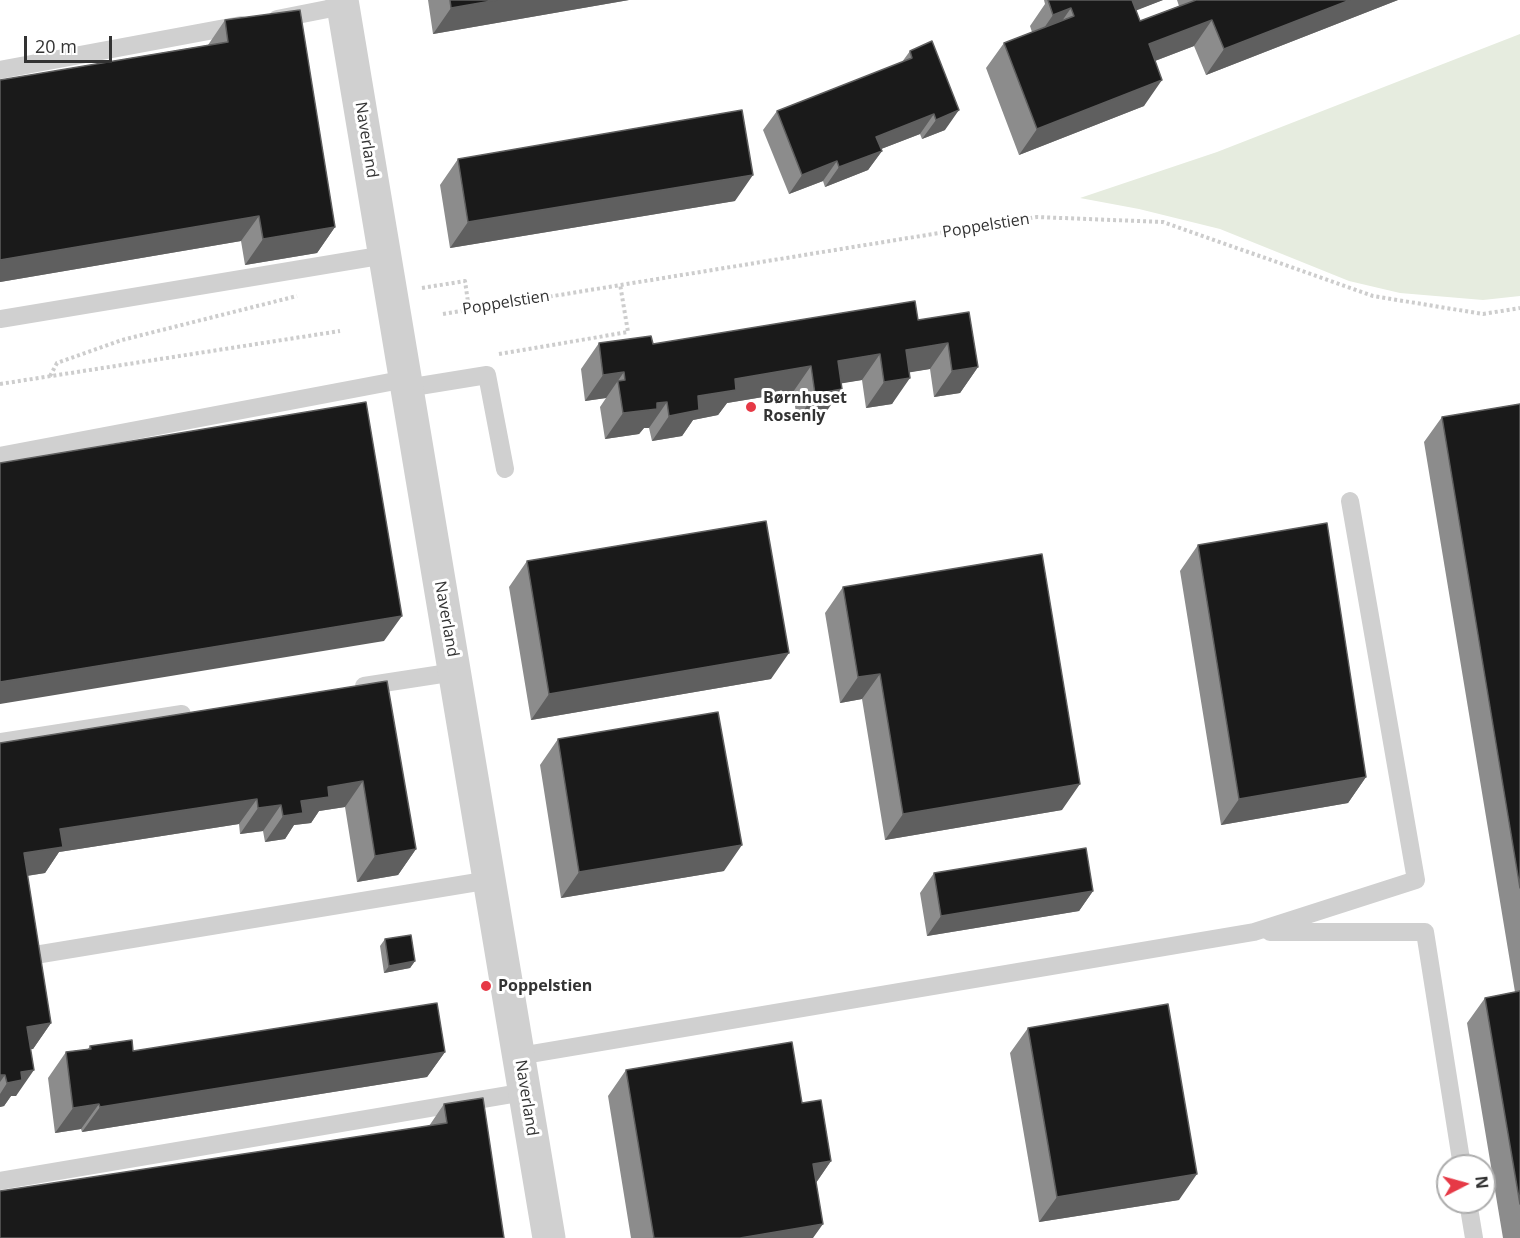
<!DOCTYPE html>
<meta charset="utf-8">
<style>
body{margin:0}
#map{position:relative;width:1520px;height:1238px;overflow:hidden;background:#fff;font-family:"Open Sans",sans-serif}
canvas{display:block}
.north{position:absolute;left:1436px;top:1154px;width:60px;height:60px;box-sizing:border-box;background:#fff;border:2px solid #adadad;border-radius:50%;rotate:84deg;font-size:16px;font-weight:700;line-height:24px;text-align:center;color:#333}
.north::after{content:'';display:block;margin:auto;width:21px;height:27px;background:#e63946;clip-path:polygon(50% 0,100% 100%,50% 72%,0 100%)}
.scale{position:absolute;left:24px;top:36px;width:88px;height:27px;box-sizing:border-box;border:3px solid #333;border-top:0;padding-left:8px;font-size:18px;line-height:21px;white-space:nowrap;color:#333;-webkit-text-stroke:4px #fff;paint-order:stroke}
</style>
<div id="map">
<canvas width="1520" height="1238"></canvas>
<div class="north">N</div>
<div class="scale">20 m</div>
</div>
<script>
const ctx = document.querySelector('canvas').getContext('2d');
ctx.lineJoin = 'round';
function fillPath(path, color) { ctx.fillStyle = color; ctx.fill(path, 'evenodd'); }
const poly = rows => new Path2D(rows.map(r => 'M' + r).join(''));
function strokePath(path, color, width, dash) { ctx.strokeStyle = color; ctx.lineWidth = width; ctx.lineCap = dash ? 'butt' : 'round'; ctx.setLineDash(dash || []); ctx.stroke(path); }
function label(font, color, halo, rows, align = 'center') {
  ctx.font = font + ' "Open Sans",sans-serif'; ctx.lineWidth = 6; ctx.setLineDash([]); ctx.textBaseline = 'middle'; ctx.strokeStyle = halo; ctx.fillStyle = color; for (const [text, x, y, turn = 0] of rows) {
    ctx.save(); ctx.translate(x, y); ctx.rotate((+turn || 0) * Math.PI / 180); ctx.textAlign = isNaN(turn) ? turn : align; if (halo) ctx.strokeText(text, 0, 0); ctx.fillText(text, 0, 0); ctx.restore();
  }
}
fillPath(poly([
 [1520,34,1520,296,1483,300,1400,293,1349,281,1220,229,1139,209,1080,198,1217,152]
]), '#e6ecdf');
strokePath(poly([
 [422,288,465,281,469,309],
 [443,314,1037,217,1163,222,1373,296,1483,314,1520,308],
 [499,354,628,332,620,284],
 [50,376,57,363,122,340,297,296],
 [0,384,340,331]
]), '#cdcdcd', 4, [3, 3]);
strokePath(poly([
 [277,19,343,6],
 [0,70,241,25],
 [0,319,385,255],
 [407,388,487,375,505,469],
 [0,456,406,379],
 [364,686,455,672],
 [0,742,182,714],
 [1270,932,1425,932,1462,1166],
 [35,955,490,880],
 [519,1056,1254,932,1416,880,1350,501],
 [0,1181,525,1092],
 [1468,1202,1474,1238]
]), '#d0d0d0', 18);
strokePath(poly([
 [342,0,549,1238]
]), '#d0d0d0', 33);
fillPath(poly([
 [428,0,629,0,433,34],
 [1044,0,1163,0,1136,10,1140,21,1179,6,1177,0,1398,0,1206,75,1194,46,1155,61,1144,106,1019,155,986,68,1004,43,1032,32,1030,26,1045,4],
 [225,20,335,227,317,253,245,265,241,241,0,282,0,80,208,45],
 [910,51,945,130,922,139,920,134,881,149,882,151,868,170,825,187,823,181,789,194,763,130,777,111,902,62],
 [458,159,735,201,450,248,440,185],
 [918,320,978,367,960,393,934,397,930,369,909,372,892,404,866,408,862,380,841,383,824,415,797,420,793,392,727,403,718,415,693,420,682,436,652,441,649,428,644,428,639,434,605,439,600,407,606,398,585,401,581,369,599,343,653,344],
 [1520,404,1520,1238,1503,1238,1467,1023,1485,998,1515,992,1424,442,1442,417],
 [1198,545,1366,777,1348,803,1221,825,1180,571],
 [527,561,771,679,531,720,509,587],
 [843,587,1062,810,885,840,862,699,840,703,825,613],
 [387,681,416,849,398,875,357,882,345,807,319,811,311,823,294,825,285,839,265,842,263,831,240,834,239,824,59,852,45,873,27,876,51,1023,33,1049,31,1049,16,1096,11,1096,4,1106,0,1107,0,743],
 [558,739,724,871,561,898,540,765],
 [934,873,1093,891,1079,911,927,936,920,893],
 [385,939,415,961,410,968,384,973,380,946],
 [1028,1028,1179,1200,1039,1222,1010,1053],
 [90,1046,133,1051,445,1052,427,1077,82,1132,81,1129,55,1133,48,1078,66,1052,88,1049],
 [626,1070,802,1103,831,1161,816,1183,813,1238,631,1238,608,1096],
 [444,1104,504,1238,429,1126]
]), '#8c8c8c');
fillPath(poly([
 [497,0,629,0,433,34,451,8],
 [1126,0,1163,0,1112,20],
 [1350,0,1398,0,1206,75,1224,49],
 [1071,8,1053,34,1035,41,1053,15],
 [1212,20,1194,46,1131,70,1149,44],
 [1162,80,1144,106,1019,155,1037,129],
 [959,110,945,130,922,139,936,120],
 [934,114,920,134,863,156,876,137],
 [882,151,868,170,825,187,839,167],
 [837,161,823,181,789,194,802,175],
 [753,175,735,201,450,248,468,222],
 [259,216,241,241,0,282,0,260],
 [335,227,317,253,245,265,263,239],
 [948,343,930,369,888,376,906,350],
 [880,354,862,380,820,387,838,361],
 [811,366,793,392,727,403,718,415,693,420,682,436,652,441,669,416,698,396,735,379],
 [978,367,960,393,934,397,952,371],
 [624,372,606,398,585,401,603,375],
 [910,378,892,404,866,408,884,382],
 [842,389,824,415,797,420,815,394],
 [667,402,649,428,644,428,639,434,605,439,623,413,657,403],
 [402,616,384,641,0,704,0,682],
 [789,653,771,679,531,720,549,694],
 [880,674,862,699,840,703,858,677],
 [1366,777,1348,803,1221,825,1239,799],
 [363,781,345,807,319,811,311,823,294,825,285,839,265,842,283,816,301,801,328,787],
 [1080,784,1062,810,885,840,903,814],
 [257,799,239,824,59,852,45,873,6,879,24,853,60,829],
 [281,805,263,831,240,834,258,808],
 [742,845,724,871,561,898,579,872],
 [416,849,398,875,357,882,375,856],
 [1093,891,1079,911,927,936,941,916],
 [415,961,410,968,384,973,389,966],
 [51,1023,33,1049,9,1052,27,1027],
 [445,1052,427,1077,82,1132,100,1107],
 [34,1070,16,1096,11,1096,4,1106,0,1107,0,1094,7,1083,21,1072],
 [0,1075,5,1075,0,1082],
 [99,1104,81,1129,55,1133,73,1108],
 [831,1161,813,1187,813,1164],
 [1197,1174,1179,1200,1039,1222,1057,1197],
 [823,1224,813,1238,740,1238]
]), '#5f5f5f');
const building = poly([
 [450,0,497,0,451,8,450,0],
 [1048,0,1132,0,1140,21,1196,0,1350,0,1224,49,1212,20,1149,44,1162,80,1037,129,1004,43,1074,16,1071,8,1053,15,1048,0],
 [300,10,335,227,263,239,259,216,0,260,0,80,228,42,225,20,300,10],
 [932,41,959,110,936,120,934,114,876,137,882,151,839,167,837,161,802,175,777,111,912,58,910,51,932,41],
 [742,110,753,175,468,222,458,159,742,110],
 [915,301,918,320,969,312,978,367,952,371,948,343,906,350,910,378,884,382,880,354,838,361,842,389,815,394,811,366,735,379,736,390,698,396,699,410,669,416,667,402,657,403,657,409,623,413,618,381,625,380,624,372,603,375,599,343,651,336,653,344,915,301],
 [366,402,402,616,0,682,0,463,366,402],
 [1520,404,1520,888,1442,417,1520,404],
 [766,521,789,653,549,694,527,561,766,521],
 [1327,523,1366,777,1239,799,1198,545,1327,523],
 [1042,554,1080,784,903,814,880,674,858,677,843,587,1042,554],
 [387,681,416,849,375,856,363,781,328,787,329,797,301,801,303,813,283,816,281,805,258,808,257,799,60,829,63,847,24,853,51,1023,27,1027,34,1070,21,1072,22,1080,7,1083,5,1075,0,1075,0,743,387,681],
 [718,712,742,845,579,872,558,739,718,712],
 [1086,848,1093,891,941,916,934,873,1086,848],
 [411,935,415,961,389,966,385,939,411,935],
 [1520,991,1520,1204,1485,998,1520,991],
 [437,1003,445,1052,100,1107,99,1104,73,1108,66,1052,91,1049,90,1046,132,1040,133,1051,437,1003],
 [1168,1004,1197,1174,1057,1197,1028,1028,1168,1004],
 [792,1042,802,1103,821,1100,831,1161,813,1164,823,1224,740,1238,654,1238,626,1070,792,1042],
 [483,1098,504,1238,0,1238,0,1191,447,1123,444,1104,483,1098]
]);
fillPath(building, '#1a1a1a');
strokePath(building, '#5f5f5f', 1.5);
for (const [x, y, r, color] of [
 [751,407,6,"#e63946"],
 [486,986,6,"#e63946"]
]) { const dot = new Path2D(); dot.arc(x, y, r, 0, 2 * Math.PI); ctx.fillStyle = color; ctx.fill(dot); strokePath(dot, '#fff', 2); }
label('16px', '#333', '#fff', [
 ["Naverland",366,140,81],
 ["Poppelstien",986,226,-9],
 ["Poppelstien",506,303,-9],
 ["Naverland",446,619,80],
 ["Naverland",526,1098,81]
]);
label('bold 16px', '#333', '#fff', [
 ["Børnhuset",763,398],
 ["Rosenly",763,416],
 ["Poppelstien",498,986]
], 'left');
</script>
